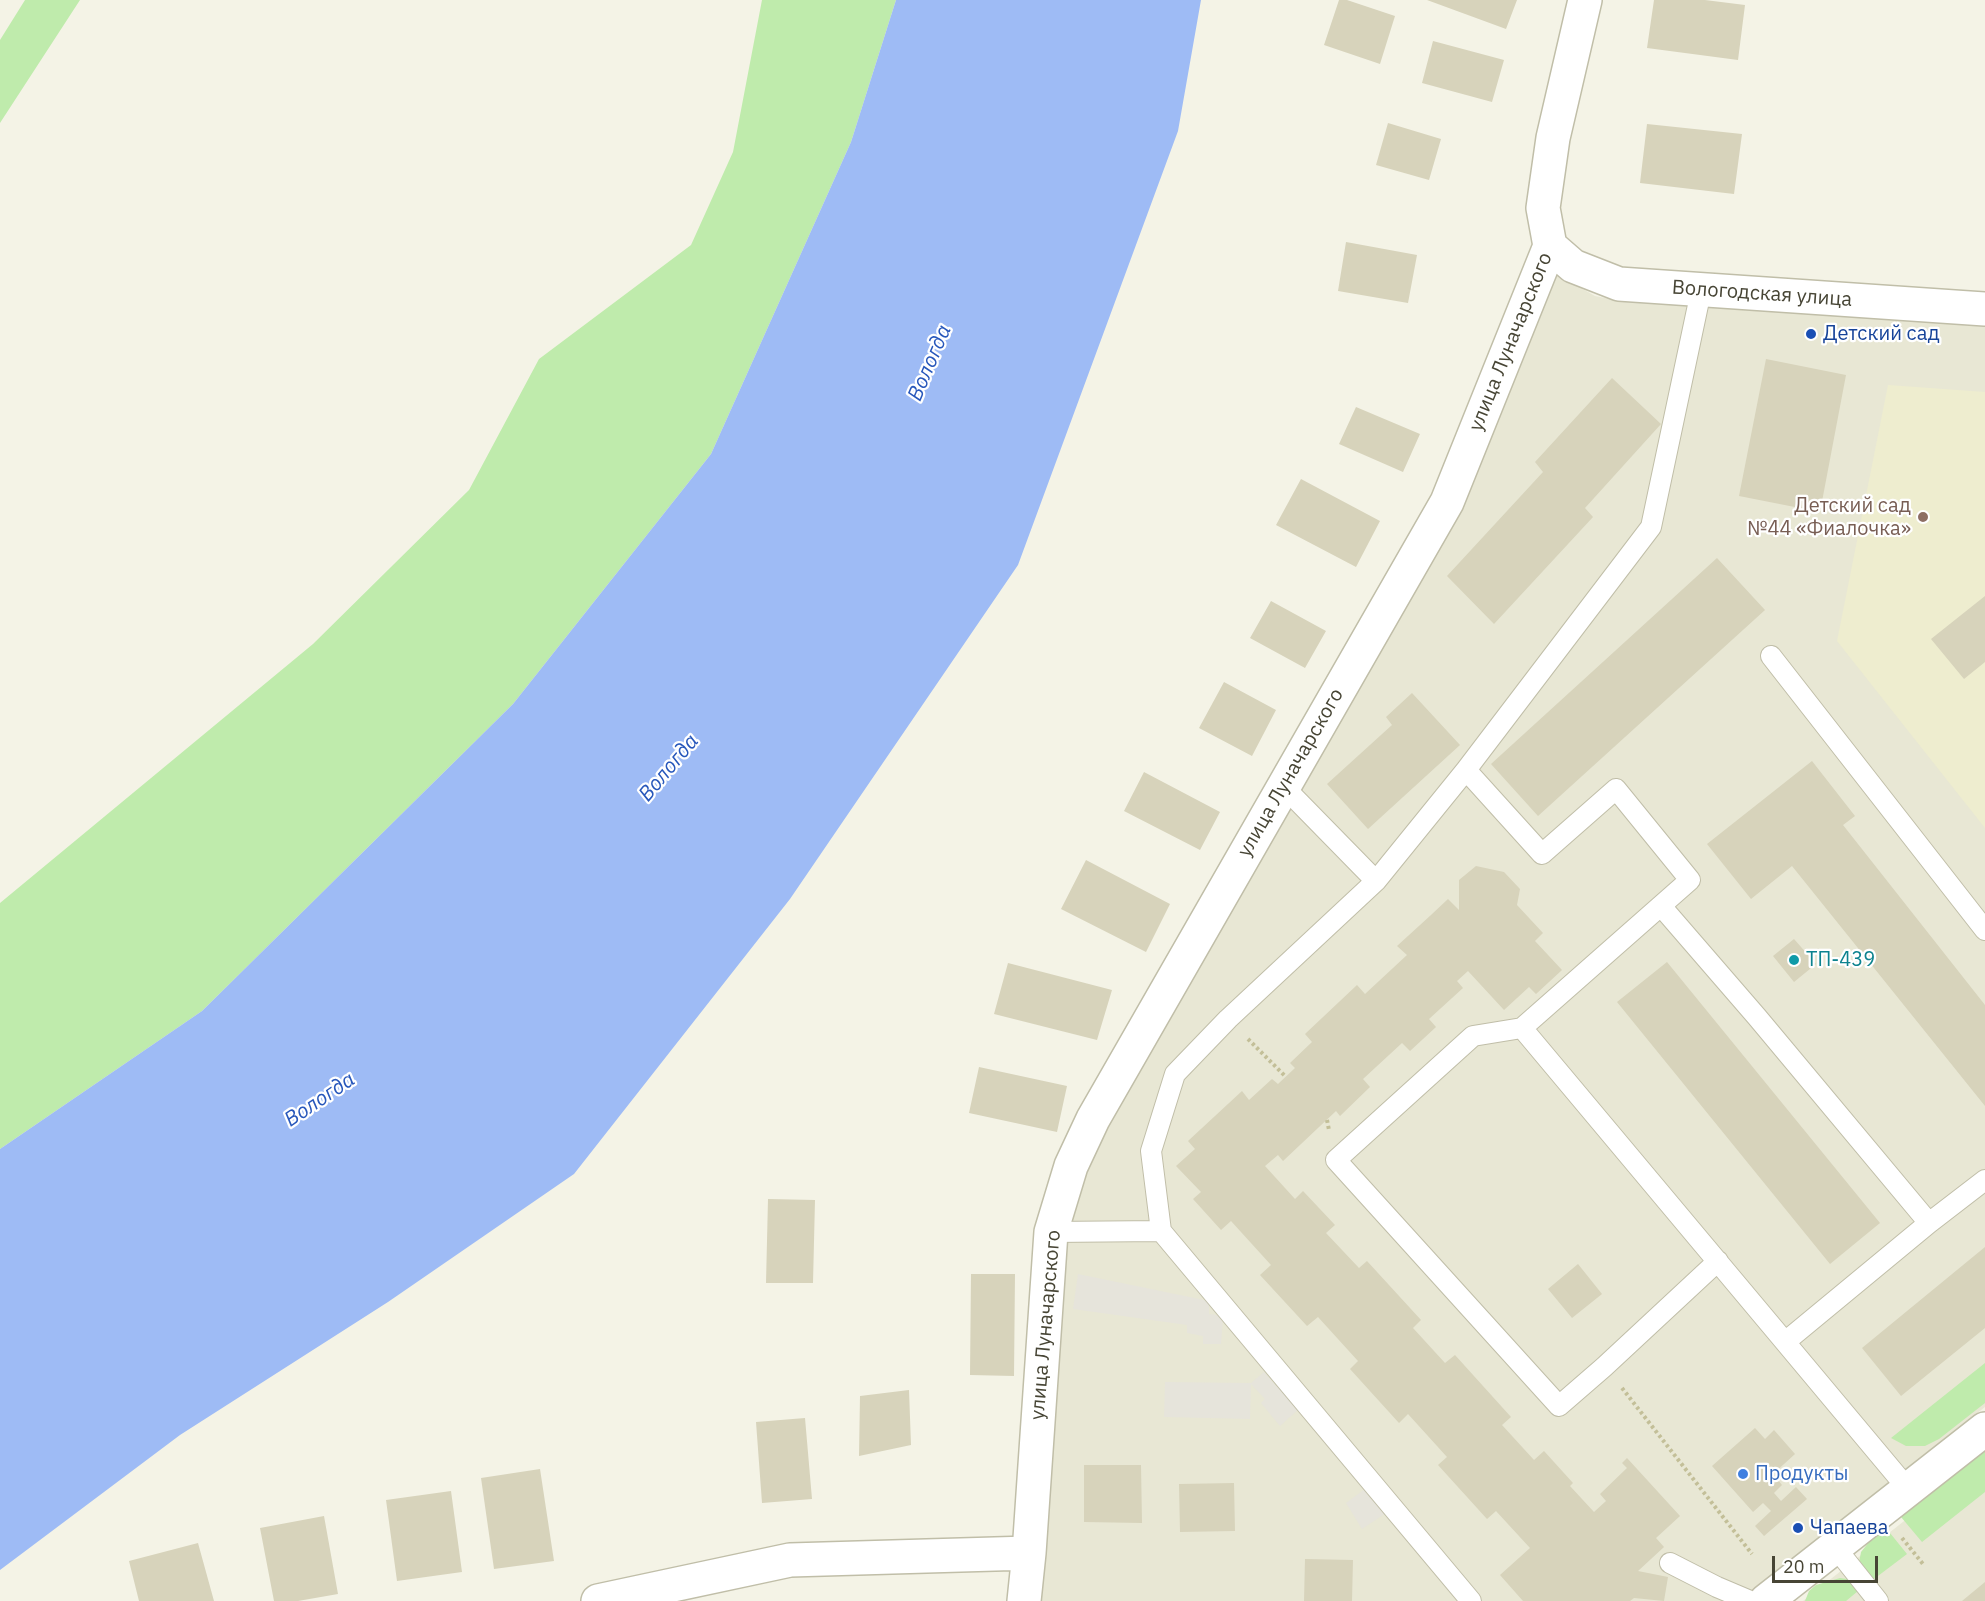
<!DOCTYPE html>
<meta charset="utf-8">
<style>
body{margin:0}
#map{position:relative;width:1985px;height:1601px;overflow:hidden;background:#f4f3e6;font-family:"IBM Plex Sans",sans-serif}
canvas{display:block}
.scale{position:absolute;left:1772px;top:1556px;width:106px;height:27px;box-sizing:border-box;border:3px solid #474535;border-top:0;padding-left:8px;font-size:18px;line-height:21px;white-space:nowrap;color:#474535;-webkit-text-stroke:4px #fff;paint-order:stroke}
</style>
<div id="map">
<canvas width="1985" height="1601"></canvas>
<div class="scale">20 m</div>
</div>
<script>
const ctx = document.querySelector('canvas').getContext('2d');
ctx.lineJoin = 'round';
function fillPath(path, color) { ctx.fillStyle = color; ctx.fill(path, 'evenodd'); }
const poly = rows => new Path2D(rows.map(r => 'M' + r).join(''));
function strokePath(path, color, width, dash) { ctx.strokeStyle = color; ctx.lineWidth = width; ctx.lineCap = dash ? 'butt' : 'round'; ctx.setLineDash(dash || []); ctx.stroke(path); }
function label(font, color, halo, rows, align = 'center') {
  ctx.font = font + ' "IBM Plex Sans",sans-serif'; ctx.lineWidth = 4.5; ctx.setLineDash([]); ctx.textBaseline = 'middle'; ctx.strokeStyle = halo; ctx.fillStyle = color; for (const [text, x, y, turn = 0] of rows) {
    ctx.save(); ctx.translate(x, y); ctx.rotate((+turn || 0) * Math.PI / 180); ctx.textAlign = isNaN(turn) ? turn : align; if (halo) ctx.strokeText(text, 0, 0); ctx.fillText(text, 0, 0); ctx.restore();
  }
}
fillPath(poly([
 [1555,273,1595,296,1615,300,1985,324,1985,1407,1742,1601,1037,1601,1060,1258,1082,1168],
 [1985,1457,1985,1601,1803,1601]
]), '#e8e7d4');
fillPath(poly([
 [1078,1274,1209,1301,1209,1314,1223,1316,1221,1344,1203,1344,1203,1336,1187,1333,1187,1325,1073,1309],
 [1264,1372,1277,1387,1282,1384,1301,1407,1280,1426,1261,1403,1265,1399,1251,1384,1250,1419,1164,1417,1165,1382,1251,1383],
 [1373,1483,1389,1511,1362,1529,1346,1503]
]), '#e6e4db');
fillPath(poly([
 [1888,385,1985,392,1985,828,1837,641]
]), '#eeedcf');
fillPath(poly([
 [25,0,80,0,0,123,0,40],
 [762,0,896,0,851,142,711,454,513,704,202,1011,0,1149,0,903,313,644,469,490,539,359,691,245,733,152],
 [1985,1363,1985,1403,1939,1439,1925,1446,1906,1446,1891,1438],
 [1985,1450,1985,1492,1922,1542,1901,1517],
 [1886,1528,1907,1554,1870,1582,1859,1563,1861,1552,1869,1542],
 [1840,1578,1847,1579,1858,1591,1846,1601,1805,1601,1809,1591,1816,1585]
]), '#bfebac');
fillPath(poly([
 [896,0,1201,0,1178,131,1018,565,790,899,574,1174,388,1302,180,1435,0,1570,0,1149,202,1011,513,704,711,454,851,142]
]), '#9ebbf5');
fillPath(poly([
 [1339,0,1347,0,1395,16,1380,64,1324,45],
 [1427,0,1517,0,1506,29],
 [1654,0,1705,0,1745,5,1738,60,1647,48],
 [1433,41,1504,60,1492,102,1422,83],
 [1388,123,1441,139,1429,180,1376,165],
 [1647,124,1742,134,1734,194,1640,183],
 [1346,242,1417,255,1408,303,1338,291],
 [1766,359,1846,375,1820,512,1739,496],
 [1612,378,1661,424,1585,508,1593,517,1494,624,1447,576,1543,472,1535,462],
 [1356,407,1420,434,1403,472,1339,444],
 [1301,479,1380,521,1356,567,1276,525],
 [1717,558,1765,610,1538,816,1491,764],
 [1985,596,1985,662,1964,679,1931,639],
 [1271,601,1326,631,1305,668,1250,638],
 [1224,682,1276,710,1252,756,1199,728],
 [1412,693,1460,745,1368,829,1327,784,1392,725,1386,717],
 [1812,761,1855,816,1843,825,1985,1005,1985,1106,1792,866,1751,899,1707,844],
 [1144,772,1220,812,1200,850,1124,811],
 [1086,860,1170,904,1146,952,1061,909],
 [1476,866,1504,872,1520,889,1517,905,1543,933,1535,941,1562,970,1536,994,1529,987,1504,1010,1468,971,1457,981,1463,988,1429,1019,1436,1027,1410,1051,1402,1043,1363,1079,1370,1087,1340,1116,1336,1111,1283,1161,1278,1155,1265,1166,1295,1199,1303,1191,1335,1225,1326,1233,1359,1268,1367,1261,1421,1320,1413,1328,1445,1363,1455,1355,1511,1417,1502,1425,1534,1460,1544,1451,1573,1483,1570,1486,1594,1512,1606,1501,1600,1494,1627,1468,1622,1463,1627,1458,1680,1516,1656,1538,1664,1547,1638,1571,1668,1577,1664,1601,1634,1598,1630,1601,1523,1601,1500,1575,1530,1548,1496,1511,1487,1519,1438,1465,1447,1457,1408,1414,1399,1423,1350,1369,1358,1361,1318,1317,1307,1326,1260,1275,1271,1265,1231,1221,1221,1230,1193,1199,1201,1192,1176,1166,1195,1149,1188,1141,1242,1091,1249,1100,1272,1079,1278,1084,1295,1068,1290,1063,1312,1042,1305,1034,1357,985,1365,994,1407,955,1397,946,1431,915,1448,899,1459,910,1459,880],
 [1794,939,1816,964,1794,982,1773,956],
 [1667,962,1880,1223,1830,1264,1617,1002],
 [1008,963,1112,990,1097,1040,994,1014],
 [979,1067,1067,1086,1057,1132,969,1113],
 [768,1199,815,1200,813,1283,766,1283],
 [1985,1247,1985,1328,1901,1396,1862,1348],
 [1578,1264,1602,1294,1572,1318,1548,1289],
 [971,1274,1015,1274,1014,1376,970,1375],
 [909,1390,911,1445,859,1456,860,1396],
 [805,1418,812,1499,762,1503,756,1422],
 [1755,1428,1765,1439,1774,1430,1795,1454,1773,1474,1782,1485,1774,1493,1781,1501,1796,1487,1807,1499,1764,1536,1755,1526,1771,1511,1763,1503,1753,1512,1712,1466],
 [1084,1465,1141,1465,1142,1523,1084,1522],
 [540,1469,554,1561,494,1569,481,1478],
 [1234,1483,1235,1531,1180,1532,1179,1484],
 [451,1491,462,1572,397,1581,386,1500],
 [324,1516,338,1594,298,1601,274,1601,260,1528],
 [198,1543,214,1601,139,1601,129,1561],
 [1305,1559,1353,1560,1352,1601,1304,1601],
 [1985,1582,1985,1601,1962,1601]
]), '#d7d3bb');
const lane = poly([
 [1771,656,1985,930],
 [1283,786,1376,881,1466,770],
 [1661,906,1757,1017,1929,1223],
 [1522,1028,1690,880,1616,789,1542,854,1466,770,1651,527,1701,291],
 [1161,1231,1151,1151,1175,1074,1228,1019,1376,881],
 [1051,1232,1161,1231,1471,1601],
 [1718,1261,1604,1367,1559,1406,1336,1160,1473,1036,1522,1028,1785,1342,1908,1489],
 [1785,1342,1929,1223,1985,1180],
 [1835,1547,1878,1601],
 [1670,1563,1717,1587,1750,1601]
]);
const street = poly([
 [1550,246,1573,266,1619,284,1985,309],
 [598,1601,790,1560,1029,1553],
 [1024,1601,1029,1553,1051,1232,1071,1166,1093,1119,1447,502,1550,246,1543,208,1553,138,1585,0],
 [1766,1601,1985,1429]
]);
strokePath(lane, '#c0bea8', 22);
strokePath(street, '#c0bea8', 36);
strokePath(poly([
 [1248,1039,1286,1077],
 [1327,1120,1329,1130],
 [1622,1388,1752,1554],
 [1902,1538,1923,1564]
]), '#c3bf98', 4, [3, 3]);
strokePath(lane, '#fff', 20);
strokePath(street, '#fff', 33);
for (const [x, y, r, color] of [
 [1811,334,6,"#1a4fb4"],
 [1923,517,6,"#8d6e63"],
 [1794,960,6,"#0f9aa8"],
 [1743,1474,6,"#3f7fe0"],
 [1798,1528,6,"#1a4fb4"]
]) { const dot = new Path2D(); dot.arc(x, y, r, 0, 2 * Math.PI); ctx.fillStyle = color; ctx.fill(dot); strokePath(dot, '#fff', 2); }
label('20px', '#474535', '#fff', [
 ["Вологодская улица",1762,294,4],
 ["улица Луначарского",1511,342,-68],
 ["улица Луначарского",1291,773,-60],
 ["улица Луначарского",1046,1325,-85]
]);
label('20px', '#164399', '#fff', [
 ["Детский сад",1823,334],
 ["Чапаева",1810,1528]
], 'left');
label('20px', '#785e54', '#fff', [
 ["Детский сад",1911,506],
 ["№44 «Фиалочка»",1911,529]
], 'right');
label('20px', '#0d838f', '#fff', [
 ["ТП-439",1806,960]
], 'left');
label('20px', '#366cbe', '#fff', [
 ["Продукты",1755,1474]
], 'left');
label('italic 21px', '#2757bb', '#fff', [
 ["Вологда",930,363,-67],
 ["Вологда",669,768,-50],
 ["Вологда",320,1100,-34]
]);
</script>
